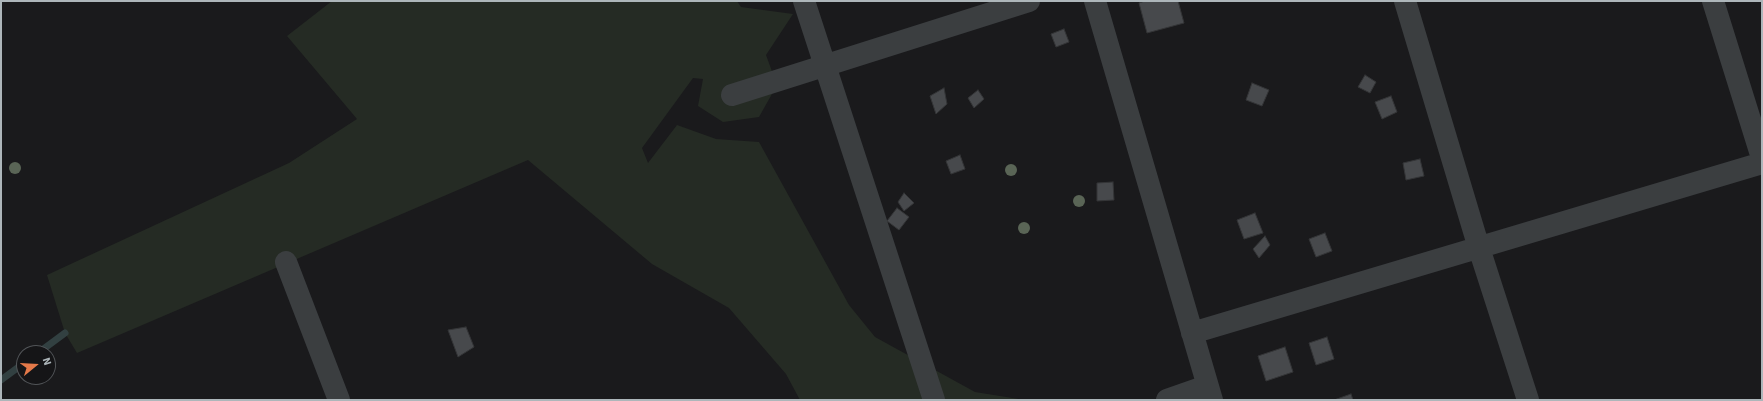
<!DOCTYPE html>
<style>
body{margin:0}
#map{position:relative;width:1763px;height:401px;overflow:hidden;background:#1a1a1c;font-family:"Source Sans 3",sans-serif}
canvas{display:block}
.frame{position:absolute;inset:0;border:2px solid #adb6ba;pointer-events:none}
.north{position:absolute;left:16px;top:345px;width:40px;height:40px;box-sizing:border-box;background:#151517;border:1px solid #525558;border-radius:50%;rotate:72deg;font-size:11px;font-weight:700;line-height:16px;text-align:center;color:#adb6ba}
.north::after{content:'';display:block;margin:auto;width:14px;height:18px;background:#e47949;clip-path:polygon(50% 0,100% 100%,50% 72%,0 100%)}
</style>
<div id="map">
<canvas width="1763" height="401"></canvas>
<div class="frame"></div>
<div class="north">N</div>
</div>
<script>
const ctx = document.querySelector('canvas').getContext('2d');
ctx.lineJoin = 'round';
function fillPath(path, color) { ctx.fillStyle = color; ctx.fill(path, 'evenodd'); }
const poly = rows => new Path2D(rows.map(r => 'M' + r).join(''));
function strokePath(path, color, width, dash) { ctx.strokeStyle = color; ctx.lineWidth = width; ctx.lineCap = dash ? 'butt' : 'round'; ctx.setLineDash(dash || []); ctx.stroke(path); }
fillPath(poly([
 [332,1,737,1,741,7,793,14,766,55,777,85,759,117,723,122,698,106,703,79,693,78,642,148,648,163,677,125,716,139,759,142,849,305,875,337,975,392,1025,400,800,400,786,374,729,308,652,264,528,160,77,353,65,333,47,275,289,163,357,119,287,36]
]), '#252b24');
strokePath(poly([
 [38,353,65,333],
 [1,380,24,363]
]), '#324041', 7);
const building = poly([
 [1145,1,1178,1,1184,23,1147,33,1139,3,1145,1],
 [1064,29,1069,42,1056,47,1051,34,1064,29],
 [1365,75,1376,82,1370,93,1358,87,1365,75],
 [1252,83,1269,90,1262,106,1246,100,1252,83],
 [944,88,947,104,936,114,930,96,944,88],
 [978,90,984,99,974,108,968,98,978,90],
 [1391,96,1397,112,1382,119,1375,102,1391,96],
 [960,155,965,169,951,174,946,161,960,155],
 [1420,159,1424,176,1406,180,1403,163,1420,159],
 [1113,182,1114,200,1097,201,1097,183,1113,182],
 [904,193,914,203,904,211,898,202,904,193],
 [897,208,909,217,899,230,887,221,897,208],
 [1255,213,1263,233,1244,239,1237,220,1255,213],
 [1325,233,1332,251,1316,257,1309,239,1325,233],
 [1265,236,1270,245,1259,258,1253,249,1265,236],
 [466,327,474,347,458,357,448,330,466,327],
 [1327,337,1334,359,1316,365,1309,343,1327,337],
 [1285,347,1293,372,1266,381,1258,356,1285,347],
 [1351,394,1353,400,1334,400,1351,394]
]);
fillPath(building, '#47494c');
strokePath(building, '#343537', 1);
strokePath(poly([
 [804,1,934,400],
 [1095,1,1212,400],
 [1405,1,1479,248,1528,400],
 [1713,1,1762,158],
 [732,95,1029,1],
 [286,262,339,400],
 [1192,333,1762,163],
 [1167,400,1207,386]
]), '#3b3e40', 22);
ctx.fillStyle = '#5a6556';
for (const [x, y] of [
 [15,168],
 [1011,170],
 [1079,201],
 [1024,228]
]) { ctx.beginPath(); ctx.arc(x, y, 6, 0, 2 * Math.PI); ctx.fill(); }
</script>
